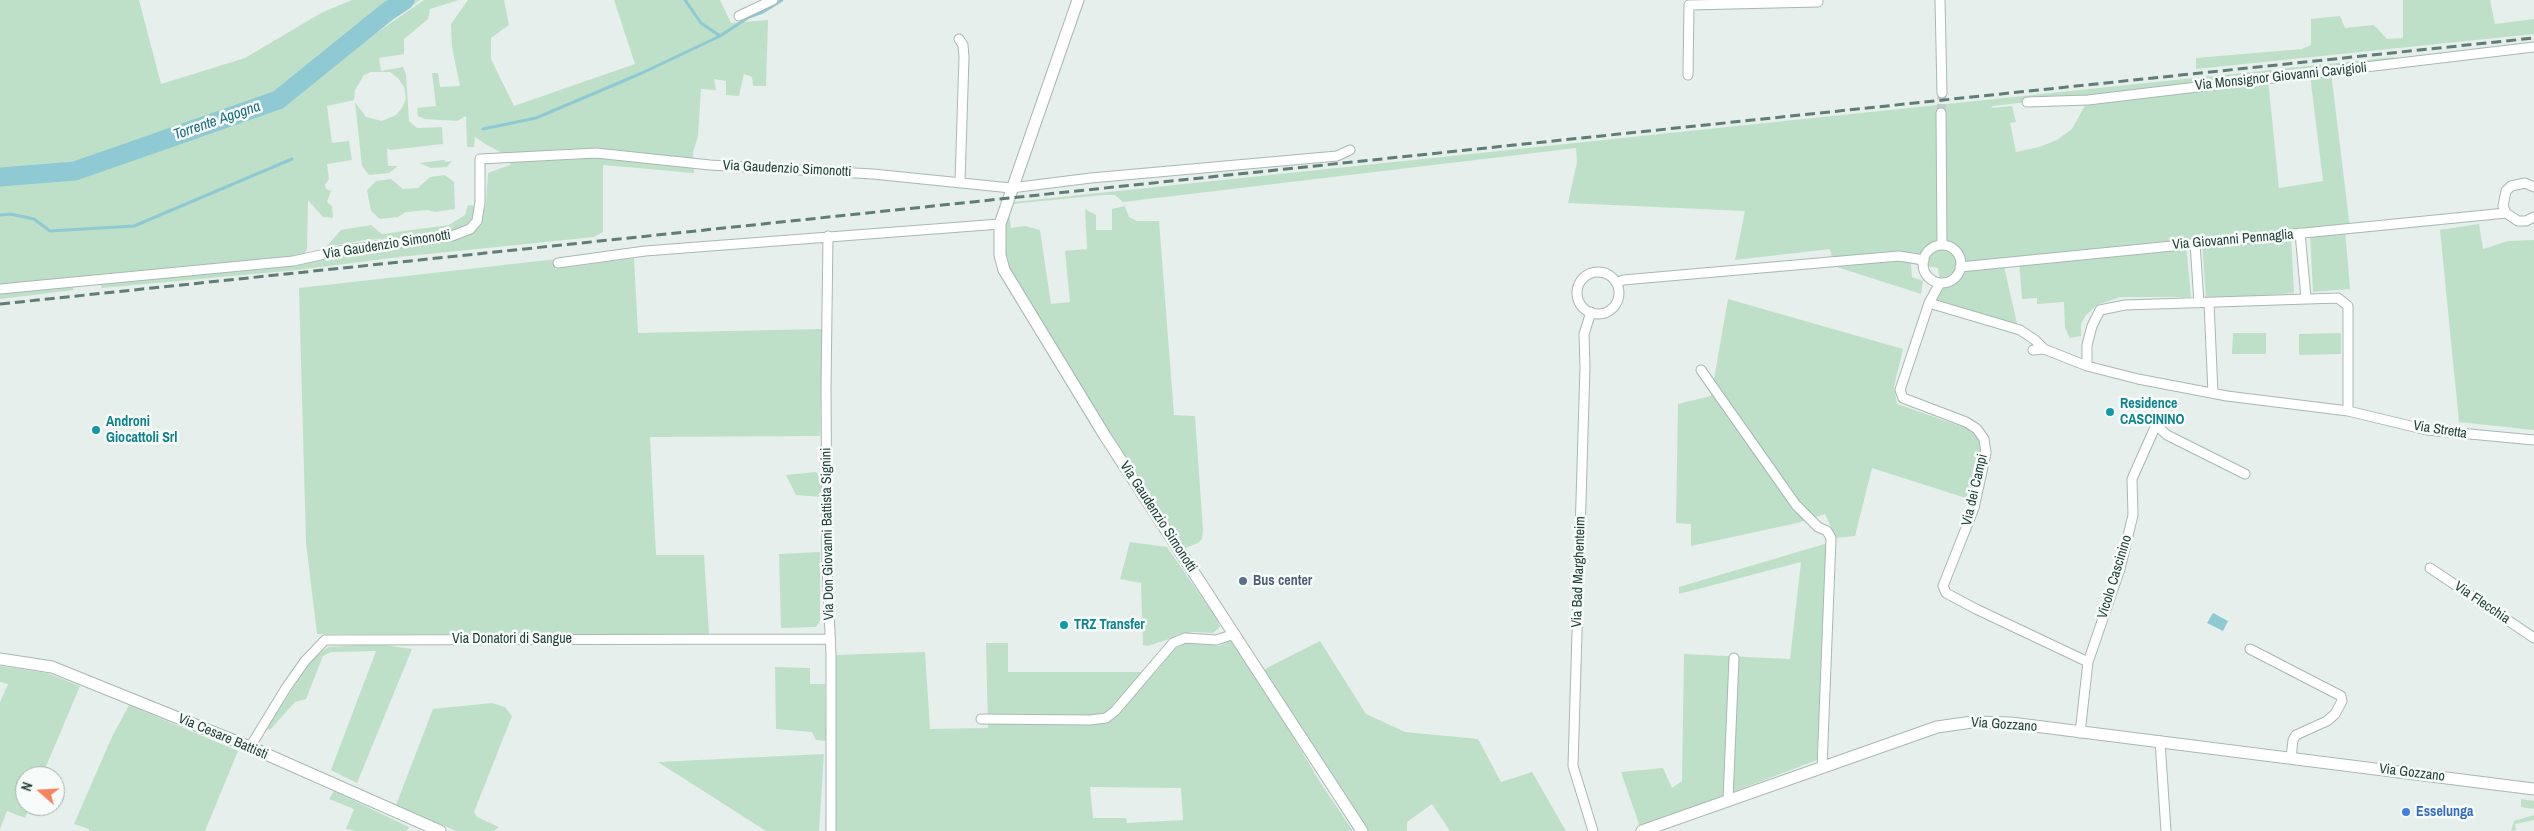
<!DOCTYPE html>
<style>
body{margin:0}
#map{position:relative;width:2534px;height:831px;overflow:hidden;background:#e6efeb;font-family:"Archivo Narrow",sans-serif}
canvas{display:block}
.north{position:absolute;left:15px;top:766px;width:50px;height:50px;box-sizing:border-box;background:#f7fbf9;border:1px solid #a3b1ad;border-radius:50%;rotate:289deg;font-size:14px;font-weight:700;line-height:20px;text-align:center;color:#24423a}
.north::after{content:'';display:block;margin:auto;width:18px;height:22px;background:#f4845f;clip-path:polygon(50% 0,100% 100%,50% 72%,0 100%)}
</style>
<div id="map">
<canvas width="2534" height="831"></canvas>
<div class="north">N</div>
</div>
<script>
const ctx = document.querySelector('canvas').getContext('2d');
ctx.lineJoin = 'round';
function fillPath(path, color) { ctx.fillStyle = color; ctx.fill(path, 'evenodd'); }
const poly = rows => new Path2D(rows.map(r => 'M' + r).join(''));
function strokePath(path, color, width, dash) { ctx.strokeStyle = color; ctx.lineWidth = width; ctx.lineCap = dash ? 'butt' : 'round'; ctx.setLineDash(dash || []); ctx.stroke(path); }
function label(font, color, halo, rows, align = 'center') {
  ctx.font = font + ' "Archivo Narrow",sans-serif'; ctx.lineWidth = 5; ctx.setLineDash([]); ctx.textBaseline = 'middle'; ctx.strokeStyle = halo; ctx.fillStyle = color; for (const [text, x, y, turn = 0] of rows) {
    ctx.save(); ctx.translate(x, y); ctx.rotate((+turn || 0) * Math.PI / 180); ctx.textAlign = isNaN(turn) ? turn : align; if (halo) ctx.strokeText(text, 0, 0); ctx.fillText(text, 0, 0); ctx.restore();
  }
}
fillPath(poly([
 [0,0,139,0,161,84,245,58,321,13,352,0,420,0,277,99,74,170,0,176],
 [424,0,459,0,430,9,428,19,404,39,404,54,379,58,381,71,403,67,406,74,409,121,417,128,442,127,443,144,390,150,387,148,388,166,398,166,389,173,369,175,362,166,355,102,366,117,382,121,396,115,402,108,406,98,404,87,398,78,390,72,371,72,364,75,355,90,354,100,327,106,332,143,349,141,352,160,327,164,329,179,325,185,326,189,331,191,327,202,332,206,333,218,323,217,308,200,307,250,302,256,0,286,0,178,75,172,278,101],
 [468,0,504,0,509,25,491,38,491,59,514,106,635,64,614,0,720,0,731,23,768,20,766,86,753,86,752,77,744,74,739,96,726,95,726,81,714,79,716,90,701,89,698,136,693,152,694,173,603,165,603,232,594,237,399,257,297,270,102,288,100,284,231,272,339,254,451,240,472,233,481,221,486,203,488,173,510,165,512,158,485,144,475,137,474,147,467,147,466,116,457,121,425,119,418,116,417,108,436,106,432,73,438,73,440,87,460,86,452,47,451,24],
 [2403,0,2490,0,2495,24,2534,19,2534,34,2196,69,2196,58,2302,49,2311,45,2311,19,2340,16,2345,28,2374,25,2387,39,2403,38],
 [2394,57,2393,59,1993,106,1991,108,2012,106,2016,122,2010,123,2016,152,2039,147,2057,140,2072,129,2088,100,2268,79,2279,188,2323,181,2310,75,2331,72,2350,228,2345,229,2350,289,2313,292,2310,233,2291,235,2294,293,2206,300,2202,243,2186,245,2191,297,2120,297,2097,305,2086,315,2081,324,2081,336,2070,338,2065,328,2064,302,2037,304,2037,298,2022,299,2019,260,2003,262,2018,328,1931,303,1940,283,1938,268,1911,264,1912,277,1923,281,1921,294,1834,266,1830,249,1735,260,1745,211,1568,203,1577,162,1576,148,1123,202,1115,195,1103,195,1012,204,1013,202],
 [444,160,446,162,452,161,447,167,431,168,419,163],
 [445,175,454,182,455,209,435,212,427,210,406,212,398,217,380,219,371,211,367,190,376,181,391,179,403,189,418,188,430,177],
 [468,205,476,206,474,221,468,226,452,234,365,240,326,247,341,230,371,225,382,234,449,225,465,215],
 [1125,206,1129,217,1137,221,1159,221,1174,415,1195,416,1203,530,1202,539,1198,543,1180,550,1009,283,999,240,1009,214,1011,228,1025,226,1040,230,1051,304,1070,302,1065,251,1087,249,1085,209,1096,215,1096,230,1112,230,1112,209],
 [2479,224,2483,249,2508,241,2534,240,2534,430,2459,422,2440,230],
 [634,258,638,333,822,329,820,436,650,437,656,555,704,555,709,634,317,634,306,543,299,288,557,259,555,269],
 [72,287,74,290,0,299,0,292],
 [1728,299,1903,349,1894,387,1897,404,1966,428,1978,437,1981,450,1979,475,1972,500,1872,468,1855,536,1836,538,1825,514,1797,523,1691,546,1691,524,1676,523,1678,404,1711,396],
 [2233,333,2266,333,2266,354,2232,354],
 [2341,333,2341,354,2299,355,2299,334],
 [816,472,821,476,822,497,796,495,786,475],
 [1130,542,1167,547,1217,619,1220,627,1213,633,1192,632,1147,646,1143,645,1141,583,1120,579],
 [1828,543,1817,760,1640,827,1621,772,1663,768,1672,788,1682,781,1684,654,1790,659,1801,562,1679,594,1679,587],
 [820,552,820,621,816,627,781,628,779,554],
 [1235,639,1320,782,1353,831,834,831,834,655,925,652,930,729,988,728,986,643,1008,643,1008,672,1156,672,1174,649,1187,642,1219,646],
 [1090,787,1181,788,1183,820,1127,823,1126,818,1093,818],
 [1320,641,1366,714,1405,732,1478,739,1501,782,1532,772,1566,831,1450,831,1432,804,1407,822,1407,831,1362,831,1259,672],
 [379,644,412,649,357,783,331,770,376,651,331,652,323,656,306,699,295,702,270,730,267,728,312,659,328,647],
 [0,666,47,673,80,686,42,776,25,776,25,806,30,806,25,818,7,811,0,829,0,702,8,684,0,682],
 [775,667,810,668,810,684,825,684,826,741,816,740,812,732,776,729],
 [492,703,505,707,512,716,474,812,477,817,499,827,494,831,456,831,396,805,433,709],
 [129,705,238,751,205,831,89,831,89,829,74,824,111,739],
 [824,754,819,831,766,831,658,762],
 [334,791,409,827,407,831,356,831,346,829,354,809,329,799],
 [2521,799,2534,801,2534,809,2521,807],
 [2534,815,2534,820,2515,824,2516,830,2511,831,2514,821]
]), '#bfe0c8');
fillPath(poly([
 [2213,613,2228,621,2223,631,2207,623]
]), '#8ec9d4');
strokePath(poly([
 [685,0,701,23,720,36],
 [483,129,536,118,642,73,720,36,749,17,763,12,782,0],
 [0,215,10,214,34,219,50,231,134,226,292,159]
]), '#8ec9d4', 3);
strokePath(poly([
 [0,177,75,171,278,100,387,12,405,0]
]), '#8ec9d4', 19);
strokePath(poly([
 [1941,113,1942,93]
]), '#bfccc8', 9, [9, 4.5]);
const minor = poly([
 [1940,0,1942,93],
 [739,16,773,0],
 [959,39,963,45,964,57,960,182],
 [1688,75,1689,5,1818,2,1818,0],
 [2027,102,2088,100,2534,47],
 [1941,113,1942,245],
 [2534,187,2525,183,2511,186,2506,191,2503,206,2506,213,2518,221,2526,221,2534,217],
 [2300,233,2306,298],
 [828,236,826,388,827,564,831,655,831,831],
 [2195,243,2199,303],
 '1923 264a19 19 0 1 1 38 0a19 19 0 1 1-38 0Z',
 [558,263,645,251,1000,224],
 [1960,267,2506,213],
 '1577 293a21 21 0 1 1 42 0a21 21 0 1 1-42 0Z',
 [1617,283,1623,280,1899,256,1924,260],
 [1940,283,1929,303,1900,390,1903,398,1966,422,1977,429,1984,439,1986,453,1974,508,1943,586,1946,593,1976,609,2088,662],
 [0,289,293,261,339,251,452,236,470,229,477,221,480,202,480,159,596,153,710,165,873,174,1011,188,1091,178,1337,156,1350,150],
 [1929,303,2020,330,2035,340,2044,349],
 [2209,303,2213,393],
 [1591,312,1584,334,1585,367,1573,766,1593,831],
 [2033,350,2044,349,2087,366,2138,379,2227,396,2348,411,2427,430,2534,440],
 [2087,366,2087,345,2092,326,2100,310,2125,305,2338,298,2348,306,2348,411],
 [1701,370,1796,505,1818,527,1827,531,1831,538,1822,767],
 [2430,568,2534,638],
 [2250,649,2341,696,2342,701,2335,714,2327,721,2296,735,2293,740,2291,758],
 [981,719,1090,720,1106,718,1115,711,1173,643,1185,638,1216,640,1235,634],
 [2080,733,2088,662,2120,569,2133,515,2132,479,2156,425,2167,435,2245,474],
 [2160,741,2166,831],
 [250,747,286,688,305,661,325,640,830,639],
 [1728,800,1734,658]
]);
const tertiary = poly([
 [1078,0,1000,224,1000,255,1004,270,1105,436,1362,831],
 [0,659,52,667,250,747,440,831],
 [1642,831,1937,727,1972,722,2011,723,2534,789]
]);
strokePath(minor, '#a8b8b2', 11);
strokePath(tertiary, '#a8b8b2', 13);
strokePath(minor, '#fff', 9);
strokePath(tertiary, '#fff', 11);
strokePath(poly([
 [0,304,2534,38]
]), '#5f7d75', 3, [10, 5]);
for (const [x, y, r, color] of [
 [2110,412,5,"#0f9aa8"],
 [96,430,5,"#0f9aa8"],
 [1243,581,5,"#5c6f8a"],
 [1064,625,5,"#0f9aa8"],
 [2406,812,5,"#3f7fe0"]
]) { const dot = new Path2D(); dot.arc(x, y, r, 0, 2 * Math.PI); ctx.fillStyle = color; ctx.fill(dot); strokePath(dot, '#f7fbf9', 2); }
label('14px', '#24423a', '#f7fbf9', [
 ["Via Monsignor Giovanni Cavigioli",2281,77,-6],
 ["Via Gaudenzio Simonotti",787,169,3],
 ["Via Giovanni Pennaglia",2233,240,-5],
 ["Via Gaudenzio Simonotti",387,245,-9],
 ["Via Stretta",2440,430,9],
 ["Via dei Campi",1975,490,-77],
 ["Via Gaudenzio Simonotti",1158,517,57],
 ["Via Don Giovanni Battista Signini",828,534,-91],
 ["Via Bad Marghenteim",1579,572,-88],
 ["Vicolo Cascinino",2115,577,-73],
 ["Via Flecchia",2482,603,34],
 ["Via Donatori di Sangue",512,639],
 ["Via Gozzano",2004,725,4],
 ["Via Cesare Battisti",223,737,23],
 ["Via Gozzano",2412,773,7]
]);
label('bold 14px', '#0d838f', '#f7fbf9', [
 ["Residence",2120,404],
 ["CASCININO",2120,420],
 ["Androni",106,422],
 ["Giocattoli Srl",106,438],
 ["TRZ Transfer",1074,625]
], 'left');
label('bold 14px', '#4e5e75', '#f7fbf9', [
 ["Bus center",1253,581]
], 'left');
label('bold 14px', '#366cbe', '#f7fbf9', [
 ["Esselunga",2416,812]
], 'left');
label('italic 15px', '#1c6f80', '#f7fbf9', [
 ["Torrente Agogna",217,121,-19]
]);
</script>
